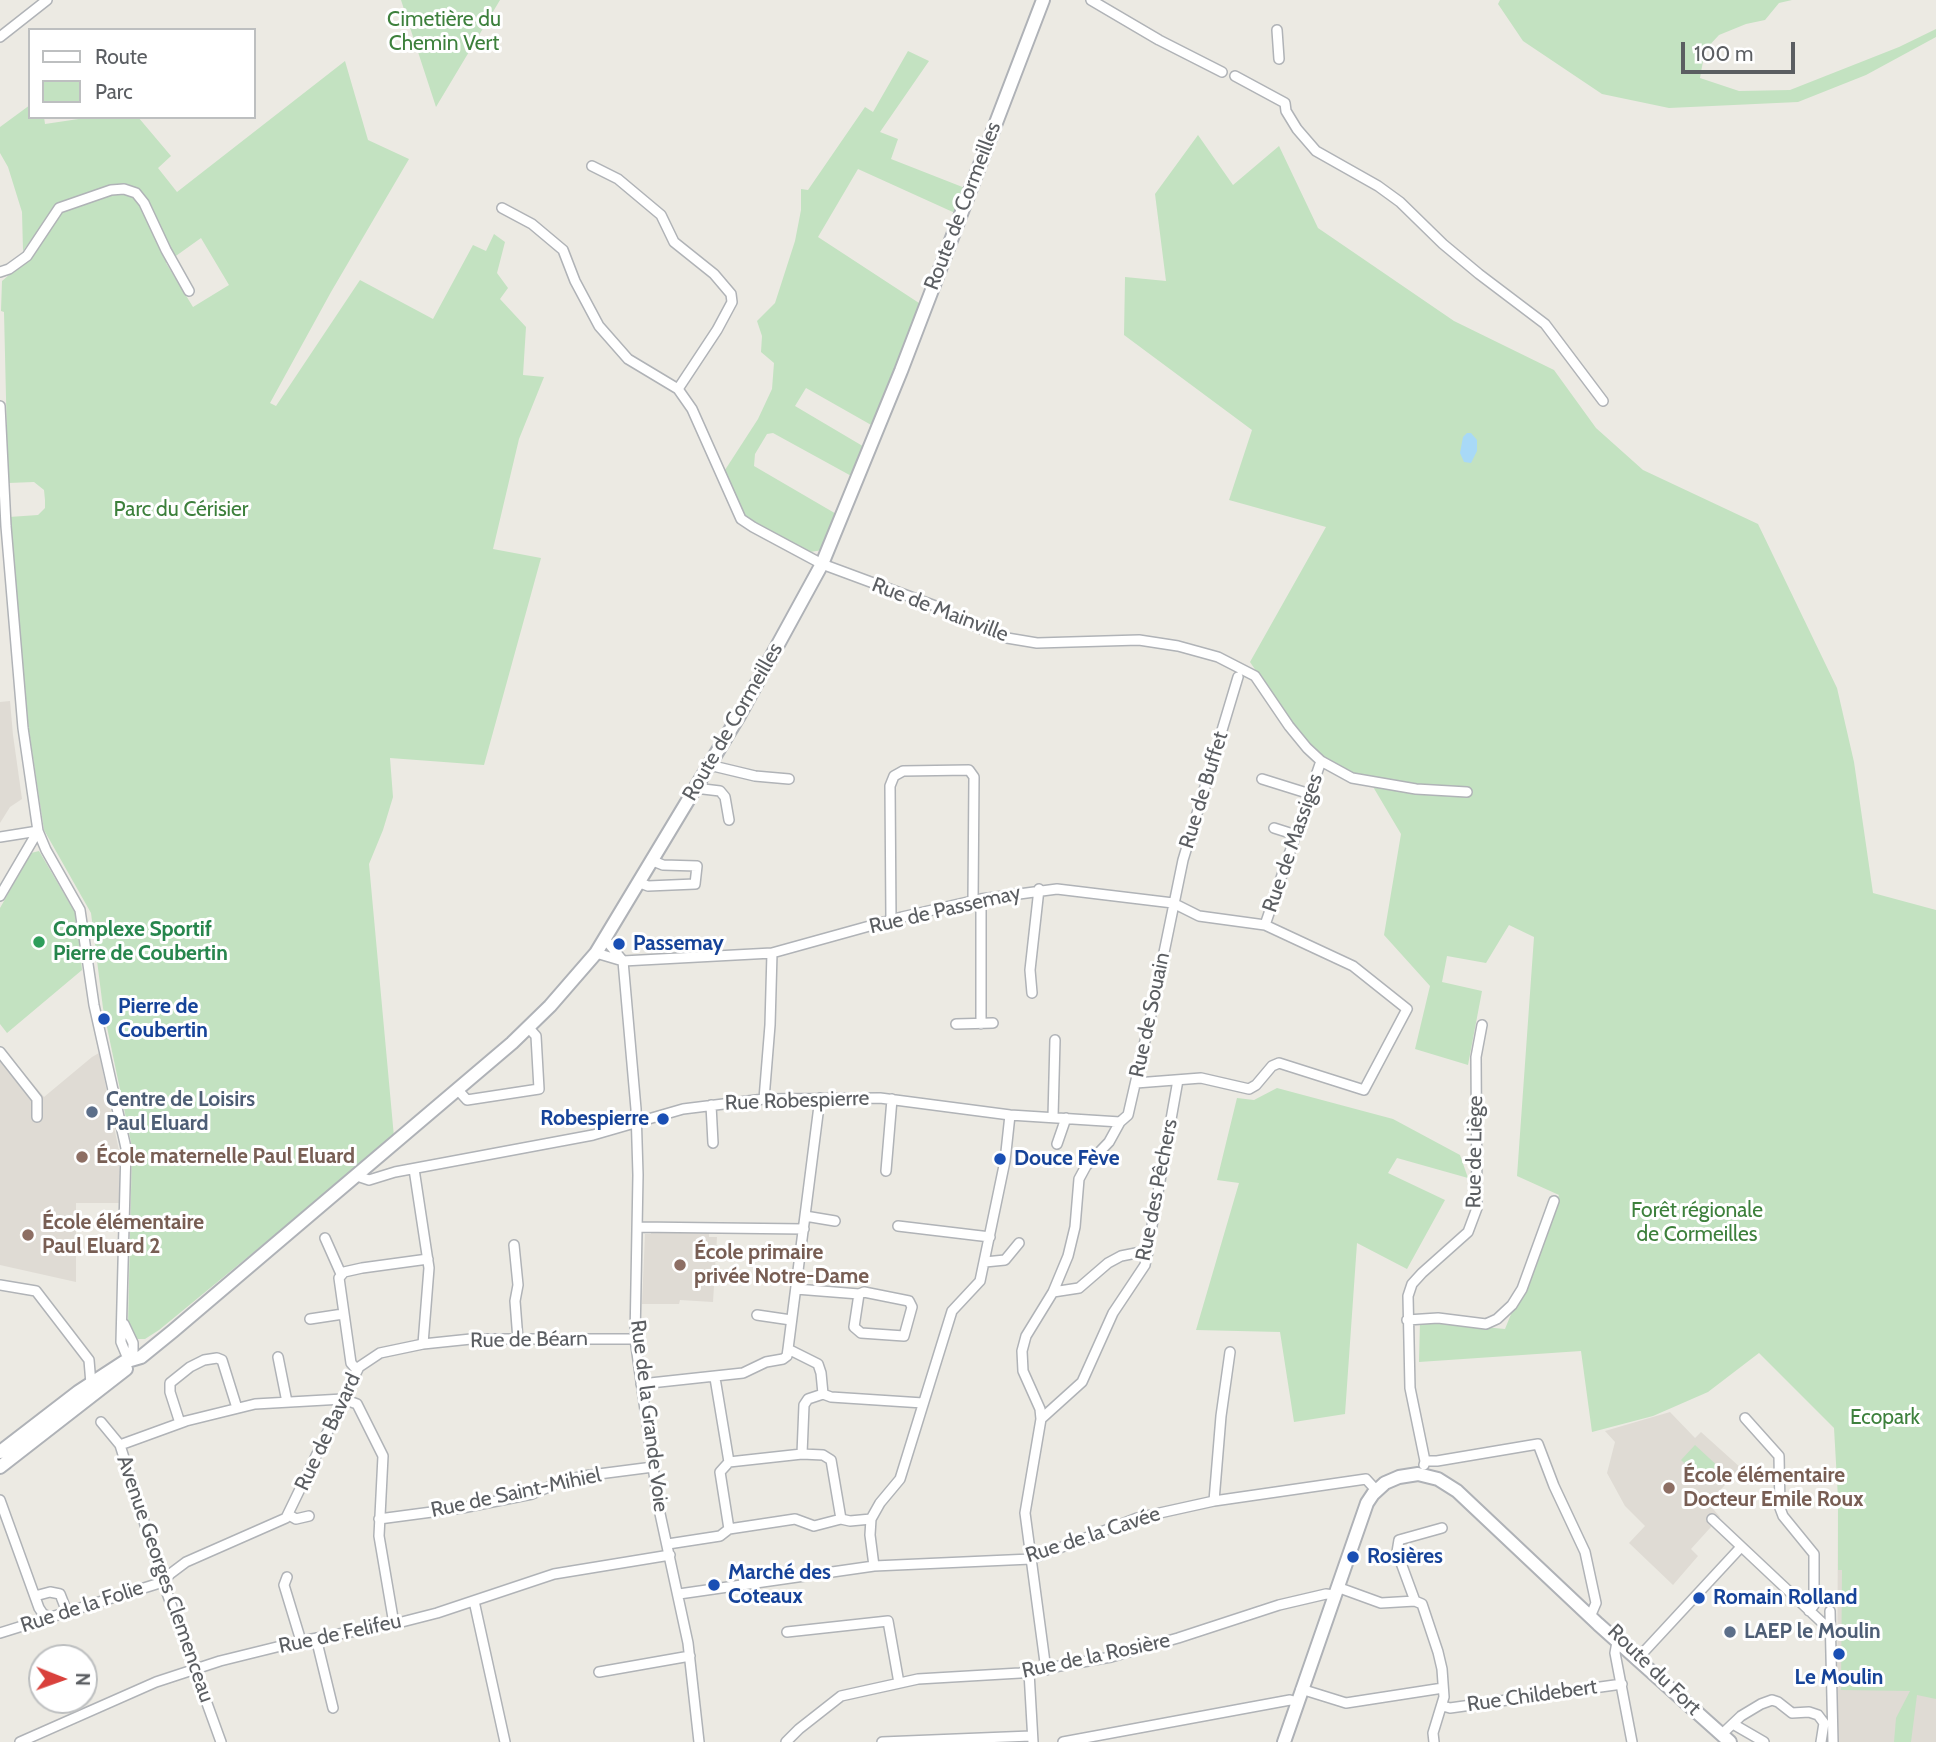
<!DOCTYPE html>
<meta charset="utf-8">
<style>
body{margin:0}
#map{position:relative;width:1936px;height:1742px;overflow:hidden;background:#eceae3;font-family:Cabin,sans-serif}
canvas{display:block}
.legend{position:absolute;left:28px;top:28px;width:228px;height:91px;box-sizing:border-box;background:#fff;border:2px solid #bdbfc0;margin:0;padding:9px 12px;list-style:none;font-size:21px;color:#5b5e62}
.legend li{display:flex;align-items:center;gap:14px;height:35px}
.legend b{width:35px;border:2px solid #bdbfc0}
.north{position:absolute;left:28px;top:1644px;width:70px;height:70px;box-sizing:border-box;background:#fff;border:2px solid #bdbfc0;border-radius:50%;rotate:91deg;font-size:19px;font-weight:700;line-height:28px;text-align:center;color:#5b5e62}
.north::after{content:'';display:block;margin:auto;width:24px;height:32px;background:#d9413c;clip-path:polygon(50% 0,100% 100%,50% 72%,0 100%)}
.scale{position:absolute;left:1681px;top:42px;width:114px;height:32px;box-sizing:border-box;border:4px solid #5b5e62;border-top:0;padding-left:9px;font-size:21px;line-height:24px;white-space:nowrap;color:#5b5e62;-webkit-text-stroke:5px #fff;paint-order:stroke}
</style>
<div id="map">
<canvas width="1936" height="1742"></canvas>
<ul class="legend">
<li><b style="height:9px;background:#fff"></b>Route</li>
<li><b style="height:19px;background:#c3e2c1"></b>Parc</li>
</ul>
<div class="north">N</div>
<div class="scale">100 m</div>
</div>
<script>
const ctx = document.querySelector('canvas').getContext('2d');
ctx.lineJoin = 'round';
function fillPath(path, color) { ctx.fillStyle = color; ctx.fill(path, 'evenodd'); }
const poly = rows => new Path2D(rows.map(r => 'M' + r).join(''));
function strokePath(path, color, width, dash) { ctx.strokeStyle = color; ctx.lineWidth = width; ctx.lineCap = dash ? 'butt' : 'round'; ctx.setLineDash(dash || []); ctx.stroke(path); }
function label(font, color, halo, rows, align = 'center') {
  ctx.font = font + ' Cabin,sans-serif'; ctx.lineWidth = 6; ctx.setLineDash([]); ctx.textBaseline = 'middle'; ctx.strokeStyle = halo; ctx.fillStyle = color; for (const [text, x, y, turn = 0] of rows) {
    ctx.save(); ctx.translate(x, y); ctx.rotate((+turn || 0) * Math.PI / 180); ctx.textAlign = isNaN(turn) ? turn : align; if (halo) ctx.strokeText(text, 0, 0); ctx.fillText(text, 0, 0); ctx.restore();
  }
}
fillPath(poly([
 [10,701,13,735,22,799,10,807,0,823,0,702],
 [99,1053,119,1151,120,1203,76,1203,76,1282,0,1265,0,1062,9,1055,44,1097,92,1057],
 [651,1231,709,1233,709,1237,717,1237,713,1302,680,1300,679,1304,642,1304,645,1234,651,1234],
 [1670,1412,1695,1438,1701,1432,1741,1468,1708,1503,1720,1517,1691,1549,1698,1556,1673,1585,1629,1543,1645,1526,1625,1506,1607,1473,1615,1442,1605,1431],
 [1936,1496,1936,1742,1837,1742,1838,1498]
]), '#dfdbd4');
fillPath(poly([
 [401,0,500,0,436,107],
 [1500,0,1792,0,1779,3,1765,20,1746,24,1719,35,1705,50,1700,78,1739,91,1790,90,1899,47,1936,29,1936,37,1866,75,1798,102,1669,108,1602,94,1523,41,1498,4],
 [908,51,929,61,880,132,898,139,891,159,965,188,955,213,858,169,818,237,919,303,904,349,873,426,806,388,795,406,866,448,855,478,773,433,767,434,755,454,754,466,838,515,823,550,810,552,747,521,743,517,725,470,758,419,772,389,774,363,761,352,762,336,757,321,775,303,795,241,801,210,801,189,808,190,865,107,873,112],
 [345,61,368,140,409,159,331,292,270,403,276,406,360,280,433,319,473,245,486,251,494,234,505,242,497,273,508,288,500,299,526,327,523,375,544,377,519,439,493,549,541,558,484,765,390,758,393,797,383,830,369,864,394,1137,159,1330,145,1339,138,1339,134,1337,128,1326,132,1147,103,1008,91,913,44,830,29,731,9,517,38,515,45,508,45,500,44,490,34,482,8,483,4,312,1,311,2,281,24,262,25,263,35,251,54,208,23,251,22,212,8,167,0,153,0,127,30,105,30,117,44,117,45,124,92,117,138,117,171,156,158,168,177,192],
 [201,238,229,285,193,307,166,263],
 [1198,135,1233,185,1279,146,1318,228,1454,321,1554,370,1596,428,1643,470,1758,524,1837,688,1854,762,1873,893,1936,910,1936,1699,1917,1695,1911,1742,1894,1742,1896,1718,1910,1691,1841,1690,1842,1570,1838,1570,1838,1498,1834,1428,1759,1353,1708,1392,1653,1416,1592,1432,1581,1351,1419,1362,1420,1321,1505,1329,1559,1195,1517,1176,1534,937,1509,925,1486,963,1447,956,1442,982,1482,991,1468,1065,1415,1049,1430,986,1384,935,1401,834,1372,785,1328,761,1295,729,1250,662,1326,527,1229,500,1252,430,1124,335,1125,277,1166,281,1155,194],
 [39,851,76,914,82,970,7,1033,0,1024,0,908,31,853],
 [1277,1088,1393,1119,1460,1155,1468,1178,1397,1158,1388,1173,1445,1200,1407,1269,1357,1243,1345,1414,1294,1422,1280,1332,1196,1330,1239,1183,1217,1180,1237,1098,1254,1100],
 [1695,1445,1722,1470,1708,1485,1681,1460]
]), '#c3e2c1');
fillPath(poly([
 [1467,433,1471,433,1477,440,1477,451,1471,463,1464,462,1460,453,1463,437]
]), '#a8d9f7');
const street = poly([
 [1091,0,1159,40,1222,72],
 [1277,30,1279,59],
 [0,37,47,0],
 [1235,76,1285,103,1286,111,1297,129,1316,151,1378,186,1400,202,1443,244,1479,274,1545,324,1603,401],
 [592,166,618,179,661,215,674,242,714,274,731,294,732,302,717,330,678,389],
 [502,208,532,224,563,250,575,281,599,326,628,359,678,389,692,409,741,519,753,527,822,564,938,607,977,627,1007,638,1037,643,1139,640,1178,646,1218,657,1255,676,1289,726,1307,748,1321,761,1352,778,1416,789,1467,792],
 [0,272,9,269,27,256,59,208,111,190,124,189,136,193,144,203,166,250,189,291],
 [0,406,6,526,23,728,38,831,46,850,80,910,94,1005,126,1148,121,1342,126,1354,133,1359],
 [709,765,755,776,789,779],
 [1262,779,1310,794],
 [695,788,720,791,725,797,729,820],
 [1274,828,1296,835],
 [0,837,38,831],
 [640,883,648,886,695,884,697,866,663,865,653,861],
 [0,896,38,831],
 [981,899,981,1024],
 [891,920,890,786,894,776,903,771,969,770,974,777,973,901],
 [1265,925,1321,761],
 [605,939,623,961,636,1109,638,1175,635,1339,659,1509,688,1643,699,1742],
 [596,953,623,961,772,953,902,917,981,899,1057,889,1173,903,1199,916,1265,925,1353,966,1407,1009,1364,1090,1279,1063,1272,1066,1256,1085,1249,1089,1201,1078,1136,1083],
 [1032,993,1030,970,1039,889],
 [956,1024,993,1023],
 [0,1052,37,1099,37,1117],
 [457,1089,467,1100,539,1089,536,1036,528,1027],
 [764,1099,770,1025,772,953],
 [711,1105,713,1143],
 [1053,1117,1055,1040],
 [1057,1144,1066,1118],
 [886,1171,892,1099],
 [357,1176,369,1180,395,1172,593,1135,683,1109,764,1099,880,1098,1010,1115,1120,1122],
 [805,1216,835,1221],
 [898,1226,990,1237],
 [637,1227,804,1229],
 [325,1238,341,1274],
 [514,1245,518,1285,515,1301,518,1340],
 [985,1262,1005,1260,1019,1243],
 [0,1285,36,1291,89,1360,91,1384],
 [796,1289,859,1294,864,1292,909,1301,912,1307,904,1336,861,1333,854,1327,859,1294],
 [1053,1292,1079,1288,1108,1263,1121,1256,1141,1252,1148,1253],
 [757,1315,791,1320],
 [310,1319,343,1314],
 [1407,1320,1438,1318,1486,1324,1497,1319,1512,1305,1522,1289,1554,1201],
 [124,1324,133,1343,133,1359],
 [423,1344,471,1339,635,1339],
 [788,1349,820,1098],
 [278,1357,287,1402],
 [357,1370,351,1363,339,1278,344,1272,362,1268,428,1259],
 [715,1378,729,1462,720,1472,729,1529],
 [641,1384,743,1373,766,1362,783,1359,787,1356,788,1349,818,1364,821,1373,823,1394,831,1397,923,1403],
 [823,1394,808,1399,804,1405,802,1454,823,1455,831,1460,841,1519],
 [1745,1418,1779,1456,1780,1508,1783,1516,1814,1554,1814,1605,1809,1611],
 [1041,1419,1040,1409,1023,1371,1022,1351,1026,1336,1053,1292,1068,1256,1075,1227,1079,1179,1086,1166,1109,1142,1120,1122,1128,1115,1153,1006,1183,860,1238,677],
 [101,1422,120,1445,163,1582,221,1742],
 [180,1423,170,1392,170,1383,190,1367,204,1360,217,1358,222,1360,237,1408],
 [120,1445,186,1421,255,1404,343,1399,357,1404,383,1456,379,1536,394,1624],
 [1425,1461,1410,1388,1408,1296,1412,1284,1422,1273,1468,1232,1477,1208,1476,1057,1482,1025],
 [729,1462,802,1454],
 [1424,1465,1425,1461,1437,1461,1538,1444,1554,1486,1585,1552,1596,1603,1590,1617],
 [0,1500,39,1608,43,1614,50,1617],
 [1214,1501,1221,1416,1230,1352],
 [289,1515,296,1519,309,1516],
 [379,1519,462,1508,532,1494,563,1481,583,1476,653,1467],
 [1712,1519,1830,1630],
 [668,1544,720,1536,729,1529,795,1519,814,1526,841,1519,850,1521,871,1519],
 [874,1566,870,1535,871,1519,880,1503,900,1479,952,1311,980,1281,1005,1161,1010,1115],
 [287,1577,284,1585,301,1641],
 [163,1582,170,1574,186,1562,286,1518,359,1367,380,1353,423,1344,429,1268,414,1169],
 [1337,1587,1381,1603,1415,1601,1422,1604,1438,1652,1442,1669,1444,1697,1433,1733,1434,1742],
 [679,1594,874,1566,1031,1559,1137,1518,1214,1501,1366,1479,1376,1490],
 [35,1596,50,1592,60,1594,67,1612],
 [474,1601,505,1742],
 [1415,1601,1397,1552,1399,1540,1442,1528],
 [1830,1611,1833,1742],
 [787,1632,888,1621,899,1683],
 [0,1633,163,1582],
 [1620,1636,1617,1642,1615,1653,1632,1742],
 [316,1638,333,1708],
 [1633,1656,1640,1656,1741,1547],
 [1046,1670,1025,1513,1041,1419,1082,1382,1113,1313,1145,1265,1178,1080],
 [599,1672,690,1656],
 [1029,1672,1033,1742],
 [1301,1689,1346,1703,1443,1688],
 [1443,1706,1450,1708,1622,1684],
 [1733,1724,1764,1742],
 [1722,1734,1741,1716,1761,1704,1772,1700,1778,1702,1792,1713,1809,1712,1818,1715,1824,1723,1821,1742],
 [20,1742,156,1682,220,1661,301,1641,394,1624,437,1613,554,1574,670,1555],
 [786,1742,799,1729,841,1696,918,1679,1020,1673,1111,1657,1178,1638,1279,1605,1326,1594,1334,1595],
 [882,1742,1031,1736],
 [1063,1742,1290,1700,1297,1702]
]);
const secondary = poly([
 [0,1452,78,1392,124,1362,141,1357,173,1331,512,1043,550,1006,596,953,740,714,822,564,901,371,1043,0],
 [0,1467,126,1369],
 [1284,1742,1367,1503,1373,1494,1385,1483,1399,1477,1418,1474,1438,1479,1457,1491,1598,1624,1730,1742]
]);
strokePath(street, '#b0b3b7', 12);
strokePath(secondary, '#afb2b7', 16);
strokePath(street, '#fff', 9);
strokePath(secondary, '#fff', 12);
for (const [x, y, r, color] of [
 [39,942,7,"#2e9e5b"],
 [619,944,7,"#1a4fb4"],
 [104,1019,7,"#1a4fb4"],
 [92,1112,7,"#5c6f8a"],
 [663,1119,7,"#1a4fb4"],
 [82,1157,7,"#8d6e63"],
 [1000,1159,7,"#1a4fb4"],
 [28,1235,7,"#8d6e63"],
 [680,1265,7,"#8d6e63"],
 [1669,1488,7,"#8d6e63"],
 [1353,1557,7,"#1a4fb4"],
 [714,1585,7,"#1a4fb4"],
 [1699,1598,7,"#1a4fb4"],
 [1730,1632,7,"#5c6f8a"],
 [1839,1654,7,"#1a4fb4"]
]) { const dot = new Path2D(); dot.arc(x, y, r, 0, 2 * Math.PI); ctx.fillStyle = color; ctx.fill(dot); strokePath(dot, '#fff', 2.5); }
label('21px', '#3d803c', '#fff', [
 ["Cimetière du",444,20],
 ["Chemin Vert",444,44],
 ["Parc du Cérisier",181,510],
 ["Forêt régionale",1697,1211],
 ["de Cormeilles",1697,1235],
 ["Ecopark",1885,1418]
]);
label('21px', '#5b5e62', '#fff', [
 ["Route de Cormeilles",963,206,-69],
 ["Rue de Mainville",940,610,21],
 ["Route de Cormeilles",733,722,-60],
 ["Rue de Buffet",1204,790,-73],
 ["Rue de Massiges",1293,843,-71],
 ["Rue de Passemay",945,910,-13],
 ["Rue de Souain",1150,1015,-78],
 ["Rue Robespierre",797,1101,-2],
 ["Rue de Liège",1475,1152,-89],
 ["Rue des Pêchers",1157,1190,-79],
 ["Rue de Béarn",529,1340,-1],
 ["Rue de la Grande Voie",649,1416,83],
 ["Rue de Bavard",328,1432,-65],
 ["Rue de Saint-Mihiel",516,1493,-12],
 ["Rue de la Cavée",1093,1535,-18],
 ["Avenue Georges Clemenceau",165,1579,71],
 ["Rue de la Folie",82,1607,-18],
 ["Rue de Felifeu",340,1634,-12],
 ["Rue de la Rosière",1096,1656,-12],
 ["Route du Fort",1654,1670,44],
 ["Rue Childebert",1532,1696,-8]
]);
label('bold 21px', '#27864d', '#fff', [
 ["Complexe Sportif",53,930],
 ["Pierre de Coubertin",53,954]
], 'left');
label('bold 21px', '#164399', '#fff', [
 ["Passemay",633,944],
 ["Pierre de",118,1007],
 ["Coubertin",118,1031],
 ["Robespierre",649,1119,"right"],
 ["Douce Fève",1014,1159],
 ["Rosières",1367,1557],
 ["Marché des",728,1573],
 ["Coteaux",728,1597],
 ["Romain Rolland",1713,1598],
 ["Le Moulin",1839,1678,"center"]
], 'left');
label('bold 21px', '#4e5e75', '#fff', [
 ["Centre de Loisirs",106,1100],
 ["Paul Eluard",106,1124],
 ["LAEP le Moulin",1744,1632]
], 'left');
label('bold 21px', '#785e54', '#fff', [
 ["École maternelle Paul Eluard",96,1157],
 ["École élémentaire",42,1223],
 ["Paul Eluard 2",42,1247],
 ["École primaire",694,1253],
 ["privée Notre-Dame",694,1277],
 ["École élémentaire",1683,1476],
 ["Docteur Emile Roux",1683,1500]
], 'left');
</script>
